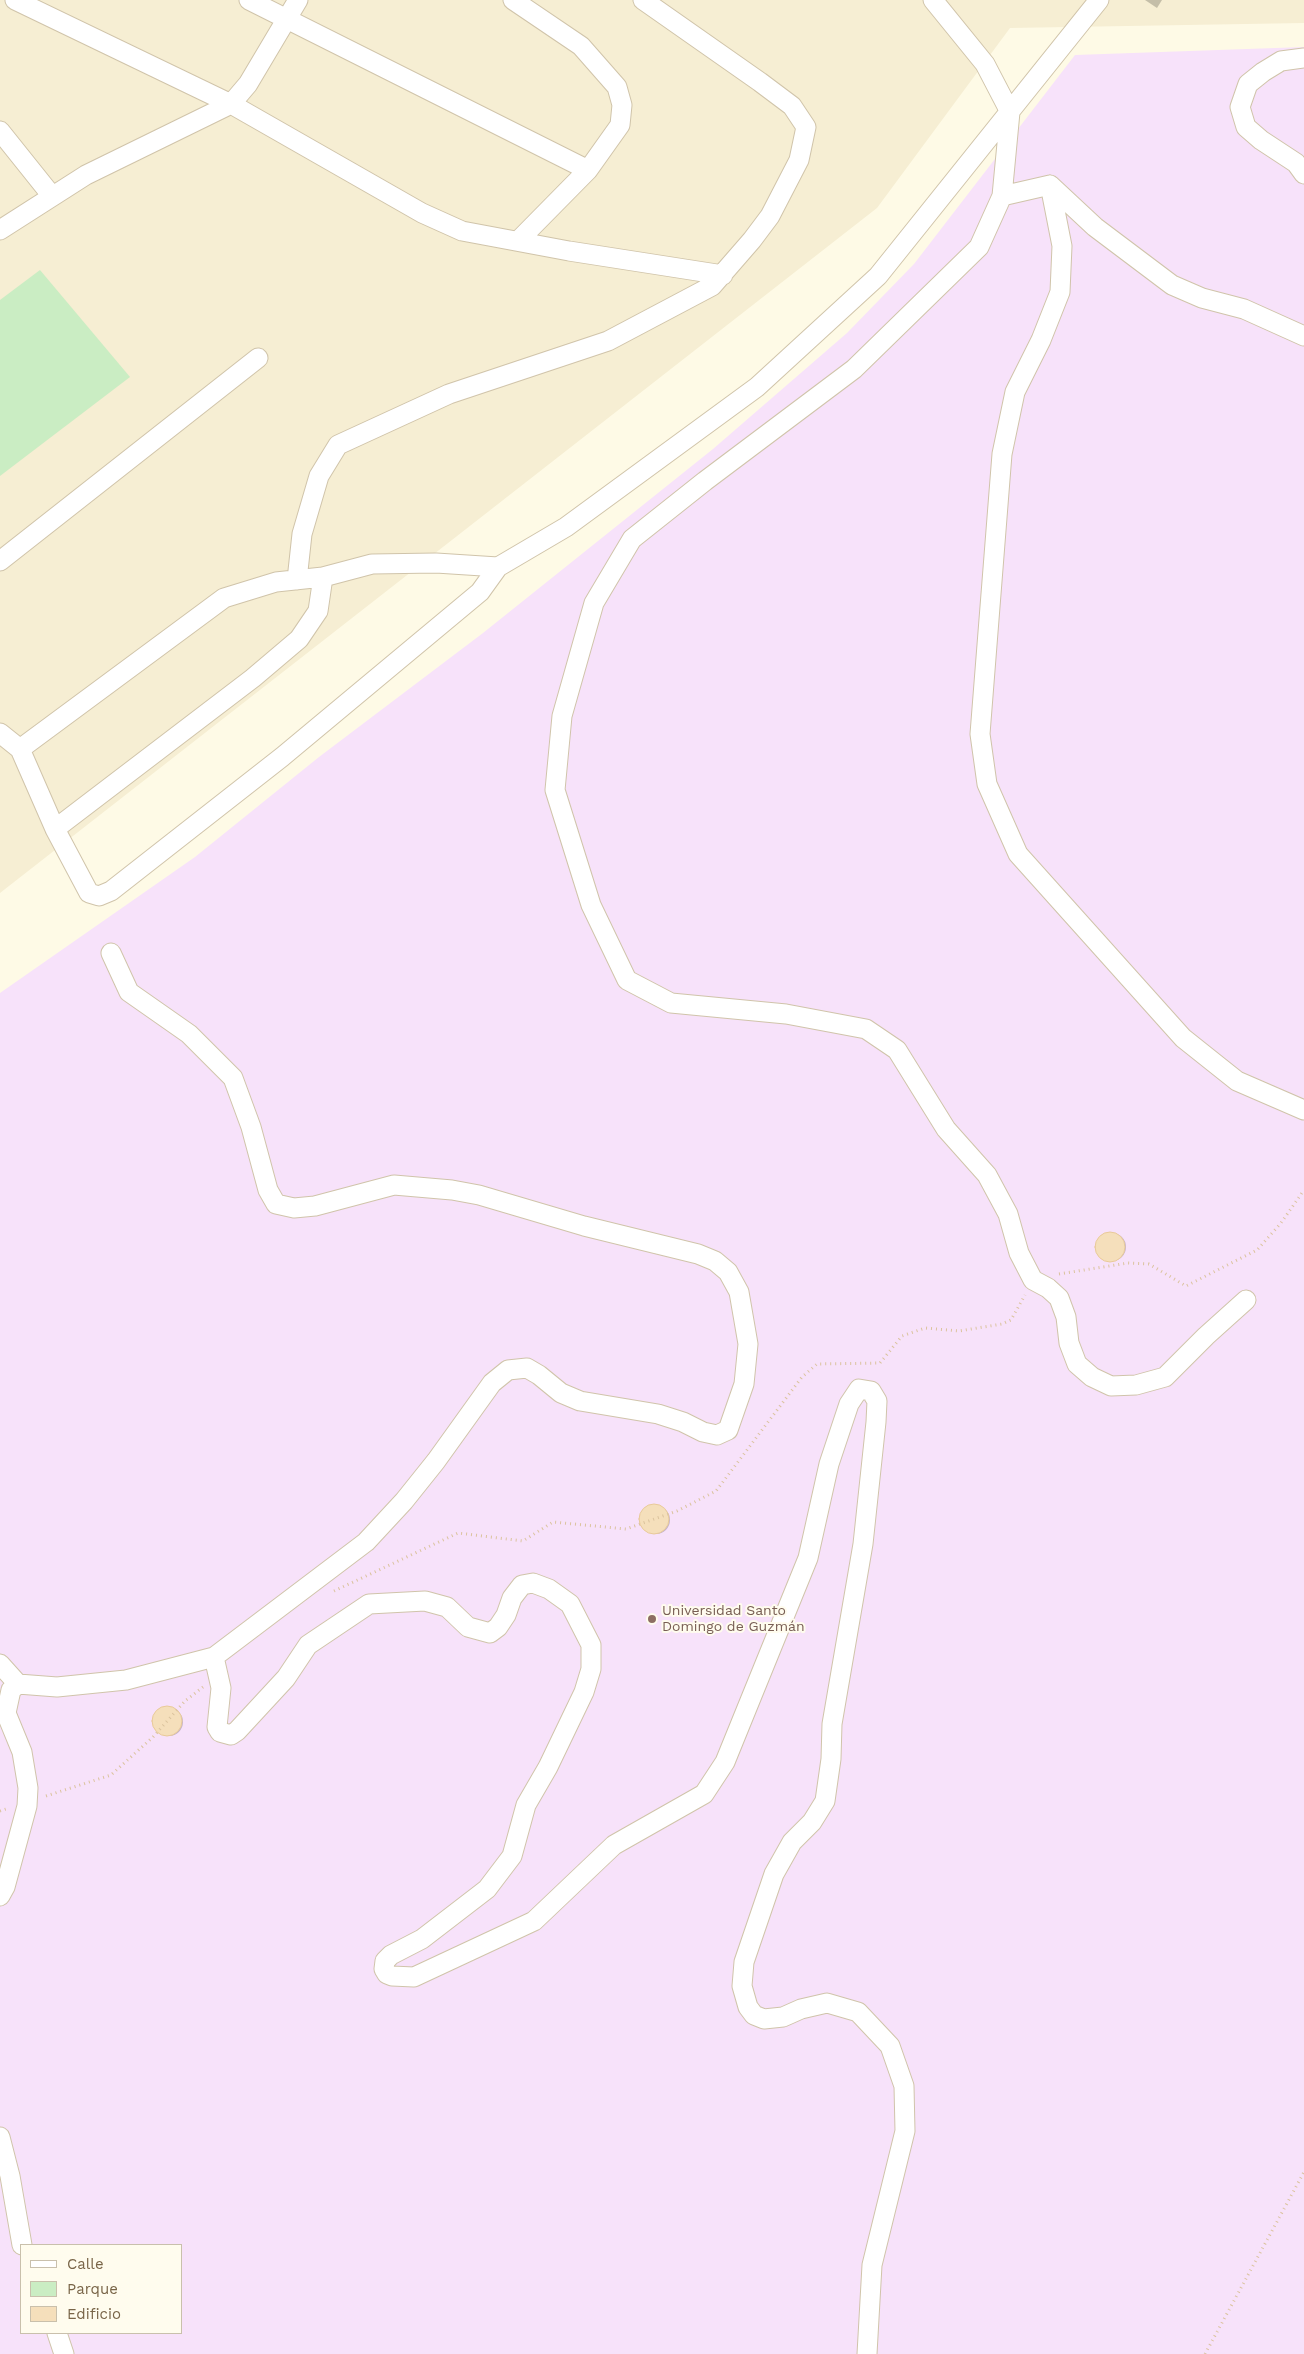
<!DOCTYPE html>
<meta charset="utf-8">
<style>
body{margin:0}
#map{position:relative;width:1304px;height:2354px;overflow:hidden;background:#fefae6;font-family:"Work Sans",sans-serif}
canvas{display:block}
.legend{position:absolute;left:20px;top:2244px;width:162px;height:90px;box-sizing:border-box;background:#fffcee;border:1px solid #c9c0ac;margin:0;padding:6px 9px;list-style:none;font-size:15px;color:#796548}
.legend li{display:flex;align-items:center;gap:10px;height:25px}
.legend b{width:25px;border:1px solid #c9c0ac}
</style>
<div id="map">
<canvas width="1304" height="2354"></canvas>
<ul class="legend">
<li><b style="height:6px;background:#fff"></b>Calle</li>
<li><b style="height:14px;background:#caedc3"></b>Parque</li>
<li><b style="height:14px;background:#f5dfbb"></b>Edificio</li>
</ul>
</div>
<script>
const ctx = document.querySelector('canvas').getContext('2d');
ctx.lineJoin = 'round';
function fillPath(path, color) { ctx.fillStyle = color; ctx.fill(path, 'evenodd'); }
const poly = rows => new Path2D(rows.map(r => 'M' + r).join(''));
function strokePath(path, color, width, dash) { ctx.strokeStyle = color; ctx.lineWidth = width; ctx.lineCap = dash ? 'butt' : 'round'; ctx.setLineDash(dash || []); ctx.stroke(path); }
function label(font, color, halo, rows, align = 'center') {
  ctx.font = font + ' "Work Sans",sans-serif'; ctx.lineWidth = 4; ctx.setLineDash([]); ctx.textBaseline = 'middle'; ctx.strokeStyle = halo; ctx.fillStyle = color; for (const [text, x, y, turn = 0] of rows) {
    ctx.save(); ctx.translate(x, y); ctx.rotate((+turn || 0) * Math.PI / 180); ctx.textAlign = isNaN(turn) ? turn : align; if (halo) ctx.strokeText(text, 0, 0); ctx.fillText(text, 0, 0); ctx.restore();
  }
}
fillPath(poly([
 [0,0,1304,0,1304,23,1010,28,877,208,0,893]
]), '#f6eed3');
fillPath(poly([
 [1304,47,1304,2354,0,2354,0,993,195,857,319,757,483,633,713,449,847,333,914,264,1075,55],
 [21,2245,181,2245,181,2333,21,2333]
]), '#f7e2fa');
fillPath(poly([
 [40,270,130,377,0,476,0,300]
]), '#caedc3');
fillPath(poly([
 [1145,0,1162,0,1157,8],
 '1098 1247a14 14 0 1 1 28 0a14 14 0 1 1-28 0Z',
 '642 1520a14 14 0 1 1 28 0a14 14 0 1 1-28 0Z',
 '155 1722a14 14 0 1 1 28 0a14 14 0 1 1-28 0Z'
]), '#0003');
const building = poly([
 '1095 1247a15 15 0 1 1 30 0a15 15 0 1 1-30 0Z',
 '639 1519a15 15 0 1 1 30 0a15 15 0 1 1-30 0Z',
 '152 1721a15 15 0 1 1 30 0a15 15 0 1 1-30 0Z'
]);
fillPath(building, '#f5dfbb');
strokePath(building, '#e9ca9a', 1);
const minor = poly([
 [15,0,231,104,422,213,462,231,569,251,723,275],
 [249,0,588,170],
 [513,0,581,46,617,87,622,105,620,125,588,170,518,241],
 [933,0,985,64,1010,112,1002,196,979,247,854,369,705,481,632,539,594,603,562,716,555,790,591,905,627,980,671,1003,786,1014,866,1029,897,1050,946,1129,987,1175,1008,1214,1019,1253,1033,1280,1048,1288,1059,1298,1066,1317,1069,1343,1077,1364,1092,1377,1111,1386,1136,1385,1165,1377,1206,1336,1246,1300],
 [1304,58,1281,61,1263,72,1248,84,1240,107,1246,127,1261,140,1296,163,1304,174],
 [0,131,52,196],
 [1050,185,1095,227,1172,285,1202,298,1244,309,1304,336],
 [1002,196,1050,185,1062,246,1060,292,1041,340,1015,392,1002,454,980,734,987,784,1018,854,1183,1038,1237,1081,1304,1110],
 [0,230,86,175,231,104,248,84,298,0],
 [0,561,258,358],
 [297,580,302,534,319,476,338,445,449,394,608,341,712,286,752,240,770,216,799,160,806,127,792,106,760,82,643,0],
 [0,733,20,749,55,829,89,893,99,896,111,891,282,757,480,592,498,567],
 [20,749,224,598,276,582,323,577,372,564,436,563,498,567,566,527,757,387,878,276,1099,0],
 [55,829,253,678,299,639,318,611,323,577],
 [214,1657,221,1688,217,1727,220,1732,231,1735,237,1731,286,1678,308,1645,369,1604,425,1601,447,1607,468,1627,490,1633,498,1627,506,1615,512,1598,522,1585,533,1583,549,1589,570,1604,591,1645,591,1669,584,1692,548,1767,526,1805,512,1856,487,1889,422,1939,391,1955,385,1961,384,1969,387,1974,392,1976,414,1977,534,1921,614,1845,704,1794,725,1762,808,1558,829,1464,849,1404,859,1389,871,1391,877,1401,876,1422,863,1544,832,1724,831,1759,825,1801,812,1822,792,1842,774,1874,744,1962,742,1986,748,2007,754,2015,764,2019,783,2017,801,2009,827,2003,858,2012,890,2046,904,2086,905,2131,872,2265,867,2354],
 [0,1664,18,1684],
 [0,1896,5,1887,27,1806,28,1788,22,1752,6,1713,11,1690,18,1684,57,1687,126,1680,214,1657,366,1542,404,1501,436,1461,492,1383,508,1370,527,1368,539,1375,561,1393,580,1401,658,1414,683,1422,703,1432,717,1435,728,1430,744,1384,748,1344,739,1292,728,1272,715,1261,698,1254,584,1226,479,1195,452,1190,394,1185,315,1206,294,1208,276,1204,268,1190,251,1127,233,1078,189,1034,129,992,111,953],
 [0,2137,10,2176,22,2245],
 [57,2333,64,2354]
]);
strokePath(minor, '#d0c4aa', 21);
strokePath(poly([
 [1059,1274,1128,1263,1149,1264,1186,1286,1257,1250,1281,1223,1304,1190],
 [334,1591,458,1533,523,1541,553,1522,626,1529,677,1511,716,1491,802,1377,817,1364,880,1363,902,1336,925,1328,959,1331,1002,1324,1011,1320,1025,1295],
 [46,1796,111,1775,153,1737,185,1701,203,1687],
 [0,1811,9,1808],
 [1205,2354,1304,2172]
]), '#dbc39e', 3, [1, 4]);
strokePath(minor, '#fff', 19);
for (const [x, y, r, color] of [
 [652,1619,5,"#8d6e63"]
]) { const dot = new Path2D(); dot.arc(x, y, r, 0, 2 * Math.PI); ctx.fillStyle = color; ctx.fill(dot); strokePath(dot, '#fffcee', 2); }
label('14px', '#785e54', '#fffcee', [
 ["Universidad Santo",662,1611],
 ["Domingo de Guzmán",662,1627]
], 'left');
</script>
